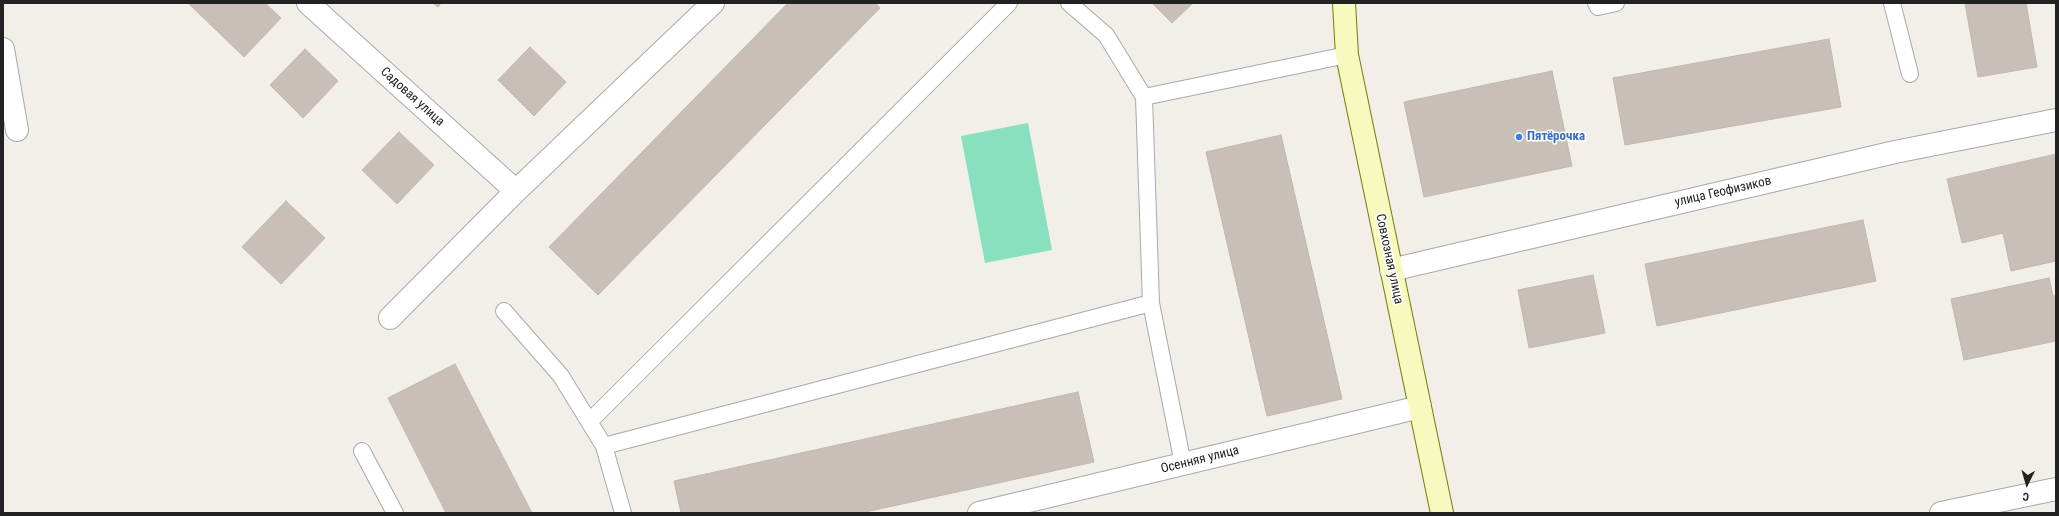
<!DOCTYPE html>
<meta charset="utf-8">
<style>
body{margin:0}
#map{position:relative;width:2059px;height:516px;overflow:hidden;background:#f2efe9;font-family:"Roboto Condensed",sans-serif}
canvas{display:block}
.frame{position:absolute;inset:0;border:4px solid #222;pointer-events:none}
.north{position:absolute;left:2007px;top:464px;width:40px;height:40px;-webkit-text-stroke:3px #fff;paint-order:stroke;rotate:185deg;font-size:11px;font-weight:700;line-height:16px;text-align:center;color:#222}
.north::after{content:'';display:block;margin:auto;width:14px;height:18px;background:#222;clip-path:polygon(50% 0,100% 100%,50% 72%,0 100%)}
</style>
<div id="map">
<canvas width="2059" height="516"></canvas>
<div class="frame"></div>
<div class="north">С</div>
</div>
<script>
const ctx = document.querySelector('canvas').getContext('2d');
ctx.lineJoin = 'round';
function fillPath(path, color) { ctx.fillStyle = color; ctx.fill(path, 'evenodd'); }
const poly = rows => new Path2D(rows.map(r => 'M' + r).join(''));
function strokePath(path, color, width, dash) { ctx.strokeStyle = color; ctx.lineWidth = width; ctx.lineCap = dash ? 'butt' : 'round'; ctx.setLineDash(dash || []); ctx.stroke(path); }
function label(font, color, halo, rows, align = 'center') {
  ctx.font = font + ' "Roboto Condensed",sans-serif'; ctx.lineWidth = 3; ctx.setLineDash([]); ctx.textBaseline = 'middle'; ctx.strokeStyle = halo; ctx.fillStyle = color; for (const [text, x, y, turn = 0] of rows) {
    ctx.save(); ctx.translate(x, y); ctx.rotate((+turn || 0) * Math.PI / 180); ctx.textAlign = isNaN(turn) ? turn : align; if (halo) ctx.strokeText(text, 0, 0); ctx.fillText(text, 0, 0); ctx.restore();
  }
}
fillPath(poly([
 [1028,123,1052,250,985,263,961,136]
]), '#88e0be');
const building = poly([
 [188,3,265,3,281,18,244,57,188,3],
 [433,3,441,3,438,7,433,3],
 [788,3,875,3,880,8,598,295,549,247,788,3],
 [1152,3,1193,3,1172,23,1152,3],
 [1965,3,2026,3,2037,67,1978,77,1965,3],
 [1829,39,1841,107,1625,145,1613,78,1829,39],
 [530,47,566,82,534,116,498,80,530,47],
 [305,49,338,81,303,118,270,85,305,49],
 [1552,71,1572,166,1424,197,1404,102,1552,71],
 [399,132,434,165,397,204,362,170,399,132],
 [1281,135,1342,399,1267,416,1206,152,1281,135],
 [2056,154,2056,261,2011,271,2003,233,1962,243,1947,179,2056,154],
 [286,201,325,238,281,284,242,247,286,201],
 [1863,220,1876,281,1657,326,1645,264,1863,220],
 [1593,275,1605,333,1529,348,1518,290,1593,275],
 [2049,278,2053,296,2056,296,2056,341,1964,360,1951,299,2049,278],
 [455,364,532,513,446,513,388,398,455,364],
 [1078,392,1094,462,861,513,681,513,674,481,1078,392]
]);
fillPath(building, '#c7bfb8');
strokePath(building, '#c4b6ab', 1);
const service = poly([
 [1069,3,1106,35,1144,97,1151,303,1183,464],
 [1596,3,1598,7,1616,3],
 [1892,3,1910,74],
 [1144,97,1347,55],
 [504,311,561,376,604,446,1151,303],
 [589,422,1009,3],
 [604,446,623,513],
 [362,451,395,513]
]);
const minor = poly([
 [308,3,516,191],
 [3,49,17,130],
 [1391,270,1895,152,2056,120],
 [390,318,516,191,713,3],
 [979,513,1420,407]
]);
const tertiary = poly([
 [1941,513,2056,489]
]);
const secondary = poly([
 [1344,3,1347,55,1442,513]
]);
strokePath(service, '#a9a9a9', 18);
strokePath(minor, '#a9a9a9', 24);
strokePath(tertiary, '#a9a9a9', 24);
strokePath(secondary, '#707d05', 24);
strokePath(service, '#fff', 16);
strokePath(minor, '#fff', 22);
strokePath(tertiary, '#fff', 22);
strokePath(secondary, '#f7fabf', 22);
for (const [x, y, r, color] of [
 [1519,137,4,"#3f7fe0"]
]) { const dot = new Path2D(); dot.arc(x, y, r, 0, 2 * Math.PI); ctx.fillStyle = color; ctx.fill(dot); strokePath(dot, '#fff', 1.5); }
label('13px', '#222', '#fff', [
 ["Садовая улица",412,97,42],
 ["улица Геофизиков",1723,192,-13],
 ["Совхозная улица",1389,259,78],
 ["Осенняя улица",1200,460,-14]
]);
label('bold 13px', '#366cbe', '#fff', [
 ["Пятёрочка",1527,137]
], 'left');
</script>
